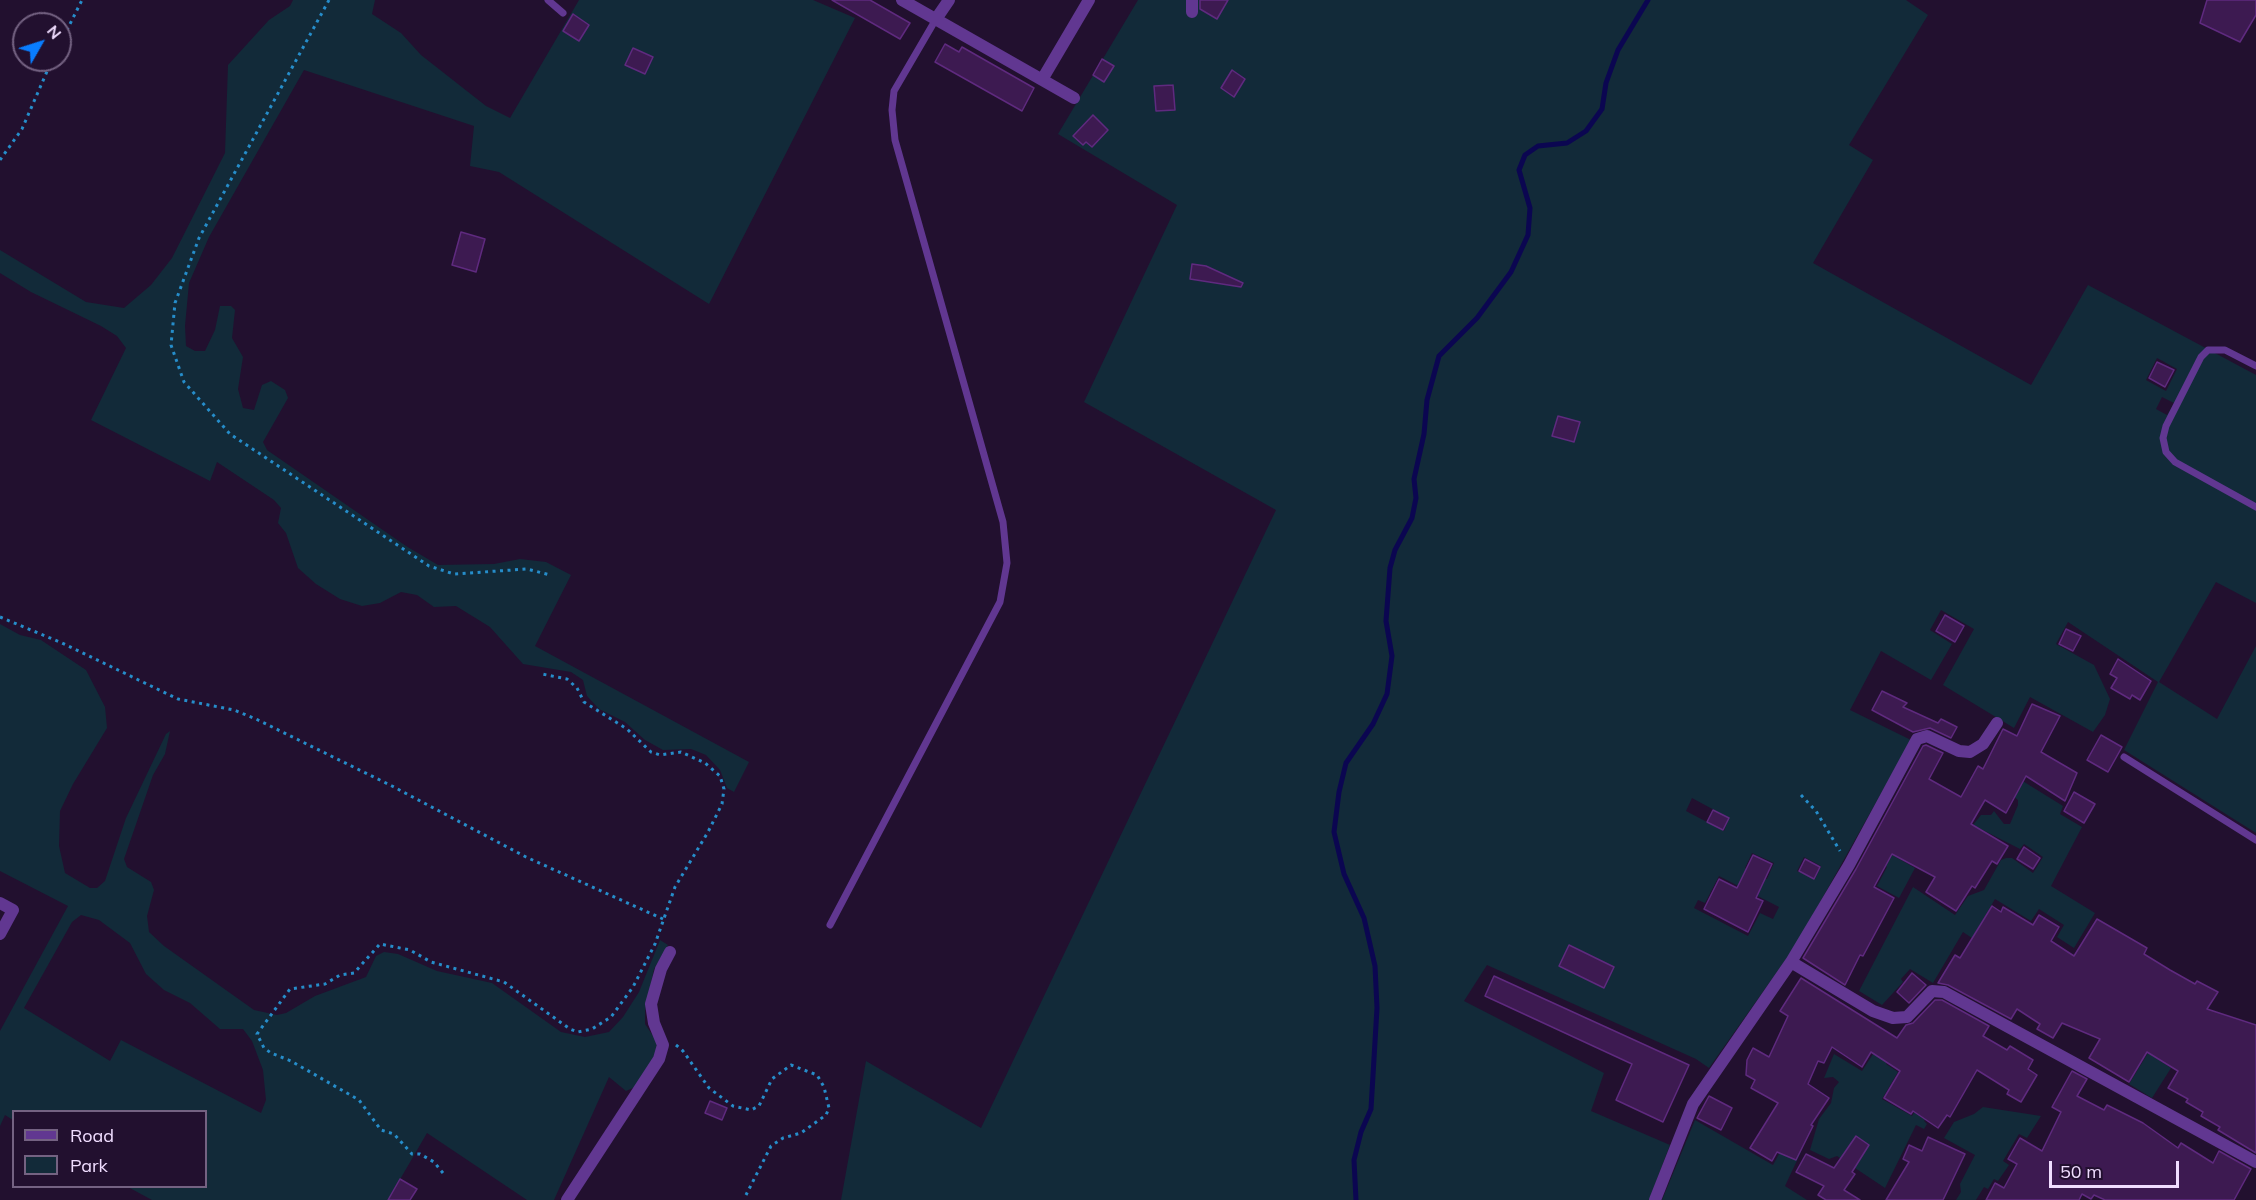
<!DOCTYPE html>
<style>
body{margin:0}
#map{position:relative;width:2256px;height:1200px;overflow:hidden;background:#22102f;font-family:Mulish,sans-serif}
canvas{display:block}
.legend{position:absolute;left:12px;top:1110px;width:195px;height:78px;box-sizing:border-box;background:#22102f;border:2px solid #746282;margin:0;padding:8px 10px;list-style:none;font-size:18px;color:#f0ddff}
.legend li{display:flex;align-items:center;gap:12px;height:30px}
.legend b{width:30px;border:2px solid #746282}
.north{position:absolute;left:12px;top:12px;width:60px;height:60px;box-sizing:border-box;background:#22102f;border:2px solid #746282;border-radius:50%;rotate:51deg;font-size:16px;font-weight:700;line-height:24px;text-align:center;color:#f0ddff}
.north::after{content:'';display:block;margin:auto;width:21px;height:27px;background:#097dff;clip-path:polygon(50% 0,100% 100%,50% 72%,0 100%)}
.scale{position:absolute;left:2049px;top:1161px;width:130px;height:27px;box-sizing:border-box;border:3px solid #f0ddff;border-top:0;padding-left:8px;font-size:18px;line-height:21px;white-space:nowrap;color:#f0ddff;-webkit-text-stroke:4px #22102f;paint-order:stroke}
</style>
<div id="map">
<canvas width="2256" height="1200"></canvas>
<ul class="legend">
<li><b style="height:8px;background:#613791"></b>Road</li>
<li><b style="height:16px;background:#122a39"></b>Park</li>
</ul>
<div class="north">N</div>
<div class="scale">50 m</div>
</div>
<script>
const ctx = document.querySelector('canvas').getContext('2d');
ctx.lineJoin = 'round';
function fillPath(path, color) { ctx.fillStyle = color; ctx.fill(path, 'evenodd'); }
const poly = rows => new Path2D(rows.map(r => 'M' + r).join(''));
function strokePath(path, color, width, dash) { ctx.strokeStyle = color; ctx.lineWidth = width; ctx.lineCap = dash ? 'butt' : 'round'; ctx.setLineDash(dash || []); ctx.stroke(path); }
fillPath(poly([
 [293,0,375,0,372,14,401,33,421,55,486,106,510,118,579,0,813,0,855,18,709,304,499,172,470,166,474,126,304,70,209,237,189,283,185,326,186,346,195,351,205,351,215,330,220,306,231,306,235,310,232,338,243,357,238,389,243,408,254,410,262,385,271,381,285,390,288,398,263,442,267,450,406,546,438,565,494,564,520,559,546,562,571,575,535,646,749,762,734,792,727,788,720,770,706,755,691,749,663,750,645,740,625,722,599,709,587,696,583,680,571,672,523,664,490,627,456,606,434,607,417,595,401,592,380,603,362,606,340,599,316,584,298,568,286,533,278,523,281,508,274,500,217,462,210,481,91,420,126,348,117,336,101,326,31,292,0,273,0,250,86,302,124,308,151,285,172,258,225,153,228,65,269,20,290,6],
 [1138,0,1906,0,1928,15,1849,145,1873,160,1813,263,2031,385,2088,285,2256,375,2256,603,2216,582,2159,682,2217,719,2256,646,2256,833,2124,750,2158,682,2068,622,2056,644,2094,665,2110,699,2105,715,2093,732,2030,697,2014,728,1943,685,1974,629,1941,610,1930,630,1952,644,1931,680,1881,651,1850,710,1911,740,1796,945,1709,1068,1696,1059,1487,965,1464,1001,1604,1073,1591,1111,1670,1145,1649,1200,841,1200,866,1061,981,1128,1276,510,1084,402,1177,205,1058,134],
 [2157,358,2177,369,2166,391,2146,380],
 [2162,397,2174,403,2167,415,2156,409],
 [1692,798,1729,818,1724,831,1686,811],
 [1752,853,1774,863,1767,879,1745,868],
 [1804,857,1821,866,1815,879,1797,871],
 [1719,876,1779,907,1773,919,1760,913,1748,936,1694,908,1698,900,1705,903],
 [0,624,20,635,41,640,86,670,105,707,107,728,73,784,60,811,59,846,65,873,90,888,97,888,105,881,126,818,166,734,170,731,165,754,153,775,124,859,127,867,151,882,154,890,147,916,149,932,164,946,254,1010,277,1015,286,1013,315,996,366,977,376,956,384,952,398,954,437,971,492,983,561,1032,585,1037,609,1032,623,1017,639,992,660,940,668,945,654,969,645,1011,645,1024,657,1042,656,1053,644,1078,635,1087,626,1091,609,1077,554,1200,527,1200,427,1133,388,1200,152,1200,128,1187,206,1186,206,1112,14,1112,13,1120,5,1115,0,1126,0,1031,68,906,0,871],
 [81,915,99,920,130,943,146,974,164,990,190,1003,220,1029,243,1029,252,1041,263,1070,266,1100,261,1113,121,1040,110,1061,24,1008,72,922],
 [2021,780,2063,806,2060,814,2082,827,2051,886,2095,913,2074,948,2057,937,2064,925,2039,909,2031,921,1995,899,1972,938,1963,932,1933,983,1910,969,1901,979,1903,982,1882,1005,1859,991,1913,887,1955,915,1968,896,1984,890,2001,860,2006,858,2012,858,2033,873,2043,857,2024,844,2020,849,1973,825,1981,815,1991,815,1994,811,2004,824,2010,824,2018,805,2018,800,2012,795],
 [1887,852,1915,868,1899,898,1877,886,1887,867,1881,863],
 [1875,1051,1888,1059,1886,1064,1898,1072,1882,1099,1912,1116,1922,1100,1934,1107,1924,1121,1927,1124,1924,1129,1916,1125,1885,1188,1837,1156,1829,1159,1810,1150,1819,1119,1831,1103,1834,1088,1839,1082,1833,1077,1824,1078,1834,1054,1862,1071],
 [2148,1053,2171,1068,2152,1098,2129,1084],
 [1983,1107,2041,1116,2027,1138,2019,1134,2003,1161,2009,1165,1998,1181,1994,1179,1988,1189,1984,1187,1976,1200,1956,1200,1961,1192,1960,1184,1975,1155,1944,1138,1954,1122,1974,1114],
 [1695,1120,1773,1165,1785,1143,1801,1152,1785,1186,1807,1200,1662,1200]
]), '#122a39');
strokePath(poly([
 [1356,1200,1354,1160,1361,1132,1371,1109,1377,1008,1375,966,1364,918,1344,874,1334,832,1339,792,1346,763,1373,724,1387,694,1392,656,1386,621,1390,568,1395,550,1412,518,1416,498,1414,479,1424,434,1427,400,1439,356,1477,318,1511,272,1528,235,1530,208,1519,170,1525,155,1538,146,1567,143,1586,131,1602,109,1606,83,1618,50,1648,0]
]), '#0b0651', 5);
const building = poly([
 [832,0,870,0,910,23,900,39,832,0],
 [1200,0,1228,0,1217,19,1200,9,1200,0],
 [2207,0,2256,0,2256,15,2240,42,2200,23,2207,0],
 [573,14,589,25,579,41,563,31,573,14],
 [945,44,959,52,962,47,1034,88,1022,111,935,62,945,44],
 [633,48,653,57,645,74,625,65,633,48],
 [1102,59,1114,66,1104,82,1093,75,1102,59],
 [1232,70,1245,79,1234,97,1221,88,1232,70],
 [1173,85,1175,110,1156,111,1154,86,1173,85],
 [1093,115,1108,130,1092,147,1086,142,1083,145,1073,136,1093,115],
 [461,232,485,239,476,272,452,265,461,232],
 [1192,264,1206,266,1243,283,1241,287,1190,279,1192,264],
 [2157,362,2174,370,2165,387,2149,378,2157,362],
 [1558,416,1580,422,1574,442,1552,436,1558,416],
 [1945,615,1964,626,1955,642,1936,631,1945,615],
 [2066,629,2081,636,2073,651,2059,644,2066,629],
 [2118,659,2151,681,2140,700,2132,695,2130,699,2111,688,2117,678,2110,674,2118,659],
 [1882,691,1907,703,1903,707,1938,723,1941,719,1957,727,1951,738,1930,728,1913,732,1872,710,1882,691],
 [2032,704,2060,716,2041,752,2077,773,2065,801,2026,776,2006,813,1985,800,1971,824,2008,846,1997,864,1992,861,1975,888,1972,886,1956,911,1926,892,1935,877,1892,854,1874,887,1894,898,1863,956,1860,955,1845,985,1803,958,1856,869,1923,746,1926,745,1943,753,1929,779,1961,797,1978,766,1983,769,2003,729,2017,736,2032,704],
 [2101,735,2122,747,2108,772,2087,760,2101,735],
 [2074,792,2095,804,2084,823,2064,811,2074,792],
 [1713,810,1729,818,1723,830,1707,822,1713,810],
 [2024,847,2040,858,2033,869,2017,859,2024,847],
 [1753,855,1772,864,1756,898,1763,901,1748,932,1704,909,1719,879,1737,888,1753,855],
 [1805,859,1820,867,1814,879,1799,871,1805,859],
 [1992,906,2001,912,2003,907,2033,925,2039,915,2059,927,2051,941,2074,956,2097,919,2147,948,2144,954,2170,970,2195,984,2197,981,2218,992,2207,1009,2256,1025,2256,1153,2218,1130,2220,1127,2201,1116,2203,1112,2186,1102,2188,1099,2168,1088,2178,1071,2147,1052,2129,1082,2089,1058,2100,1039,2062,1023,2053,1038,2037,1029,2040,1024,2017,1009,2011,1019,1948,985,1938,983,1955,955,1960,958,1992,906],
 [1569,945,1614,967,1604,988,1559,966,1569,945],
 [1912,973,1926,985,1909,1003,1897,992,1912,973],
 [1494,976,1689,1065,1663,1122,1616,1100,1632,1064,1485,996,1494,976],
 [1801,978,1897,1038,1906,1025,1913,1023,1935,1000,1942,1000,1989,1026,1983,1036,2007,1050,2010,1046,2033,1060,2028,1069,2037,1075,2021,1102,2007,1094,2009,1090,1977,1070,1950,1117,1947,1115,1938,1128,1913,1111,1911,1114,1884,1098,1900,1071,1871,1052,1862,1067,1832,1047,1824,1063,1818,1061,1808,1084,1829,1098,1811,1125,1813,1126,1796,1160,1777,1152,1772,1161,1750,1148,1778,1103,1751,1088,1755,1080,1746,1075,1747,1060,1753,1048,1769,1057,1788,1016,1780,1011,1801,978],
 [2072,1071,2087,1079,2077,1096,2104,1110,2107,1105,2143,1123,2178,1148,2181,1143,2213,1163,2219,1151,2251,1169,2234,1200,2105,1200,2094,1195,2091,1199,2082,1194,2079,1200,1986,1200,1995,1183,2004,1188,2017,1164,2008,1159,2020,1138,2042,1151,2061,1112,2052,1107,2072,1071],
 [1709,1096,1732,1108,1721,1130,1697,1118,1709,1096],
 [710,1101,727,1108,722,1120,705,1113,710,1101],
 [1856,1136,1869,1145,1852,1172,1855,1174,1844,1190,1860,1200,1826,1200,1818,1195,1824,1186,1796,1172,1806,1154,1834,1168,1856,1136],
 [1928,1137,1965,1154,1943,1200,1886,1200,1909,1162,1903,1159,1909,1145,1922,1151,1928,1137],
 [400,1179,417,1189,410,1200,388,1200,400,1179]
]);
fillPath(building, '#3d1a51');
strokePath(building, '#5f2a7f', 1.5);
strokePath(poly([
 [329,0,199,238,175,303,171,345,184,382,230,434,429,566,454,574,527,569,550,575],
 [60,44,82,0],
 [0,160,22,129,52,60],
 [0,617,62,643,178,699,234,710,256,719,392,786,526,857,663,919],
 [1801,795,1816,811,1840,851],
 [676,1045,683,1051,709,1088,733,1106,751,1110,759,1106,772,1079,791,1065,817,1075,824,1087,829,1108,826,1115,801,1133,783,1138,771,1146,746,1195],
 [443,1173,434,1162,420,1154,412,1154,394,1134,381,1130,359,1100,291,1061,271,1053,264,1048,257,1034,290,989,325,984,340,975,354,973,380,944,410,950,431,962,504,982,570,1029,578,1032,592,1029,611,1017,633,987,655,944,675,887,708,832,722,804,724,789,720,776,705,763,681,752,660,755,651,752,627,729,584,702,577,688,567,679,542,674]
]), '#268dca', 3, [3, 4.5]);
strokePath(poly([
 [548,0,563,13],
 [2256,366,2225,350,2208,350,2201,357,2166,426,2163,438,2166,452,2175,462,2256,507],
 [2124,757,2256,840],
 [830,925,1000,602,1007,563,1003,522,895,140,892,110,894,91,936,19]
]), '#613791', 7);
strokePath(poly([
 [902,0,1074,98],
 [1192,12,1192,0],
 [936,19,949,0],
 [1043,78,1089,0],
 [0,903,13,910,0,934],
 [1791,962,1873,1011,1893,1018,1907,1017,1932,991,1944,992,2256,1162],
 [567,1200,659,1059,663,1045,654,1023,651,1004,661,969,670,952],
 [1655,1200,1693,1104,1791,962,1849,865,1917,739,1927,736,1959,751,1970,752,1983,744,1997,723]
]), '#613791', 12);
</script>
